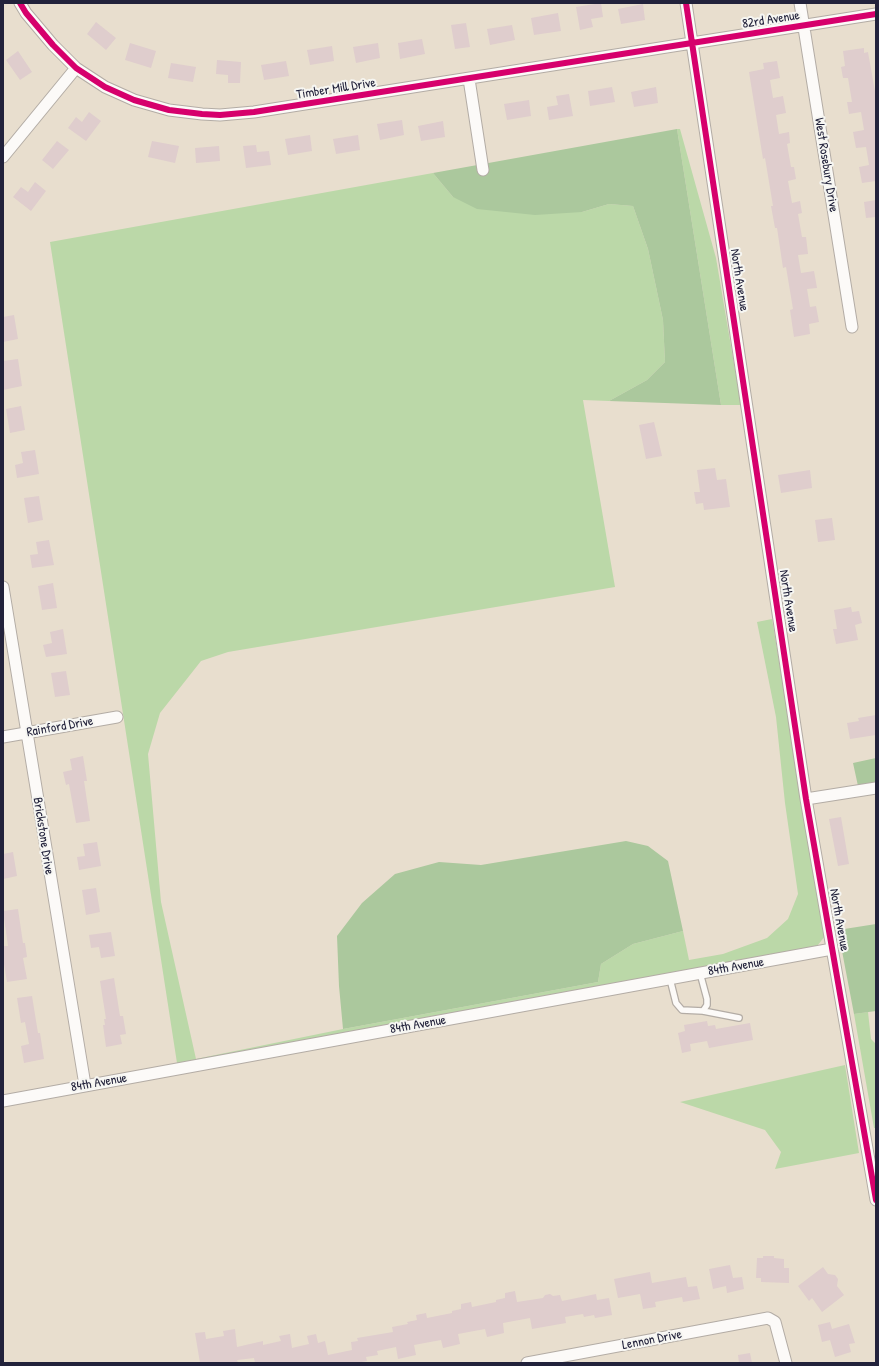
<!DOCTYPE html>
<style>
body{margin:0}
#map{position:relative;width:879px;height:1366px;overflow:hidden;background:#e8dece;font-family:"Patrick Hand",sans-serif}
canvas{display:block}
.frame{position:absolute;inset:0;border:4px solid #22223b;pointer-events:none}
</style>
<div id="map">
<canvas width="879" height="1366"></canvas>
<div class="frame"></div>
</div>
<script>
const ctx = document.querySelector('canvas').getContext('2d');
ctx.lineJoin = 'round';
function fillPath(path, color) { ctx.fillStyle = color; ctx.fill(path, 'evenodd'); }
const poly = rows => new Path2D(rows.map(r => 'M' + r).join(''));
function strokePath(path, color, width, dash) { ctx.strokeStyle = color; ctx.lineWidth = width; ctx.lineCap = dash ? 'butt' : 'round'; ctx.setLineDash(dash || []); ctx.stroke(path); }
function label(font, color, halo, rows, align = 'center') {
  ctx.font = font + ' "Patrick Hand",sans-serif'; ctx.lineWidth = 4; ctx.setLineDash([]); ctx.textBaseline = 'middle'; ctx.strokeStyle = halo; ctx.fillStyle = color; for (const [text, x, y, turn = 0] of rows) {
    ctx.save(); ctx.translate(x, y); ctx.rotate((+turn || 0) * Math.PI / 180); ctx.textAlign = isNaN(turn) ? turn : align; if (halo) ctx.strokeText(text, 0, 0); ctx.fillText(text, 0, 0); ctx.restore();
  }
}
fillPath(poly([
 [677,129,680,129,716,258,741,405,721,405],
 [433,173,453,197,582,212,609,204,633,206,648,249,663,320,665,362,647,380,609,401,583,400,615,587,228,652,201,661,160,713,148,754,161,902,196,1059,343,1029,598,982,601,964,633,944,683,931,689,960,723,954,767,938,788,919,798,894,785,803,776,717,757,622,772,619,825,936,814,950,177,1063,50,242],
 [868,1012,871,1039,876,1044,876,1128,874,1128,854,1014],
 [845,1065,859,1153,775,1169,781,1152,765,1130,680,1102]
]), '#bbd8a8');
fillPath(poly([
 [677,129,721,405,609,401,647,380,665,362,663,320,648,249,633,206,609,204,582,212,535,215,477,209,453,197,433,173],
 [876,758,876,783,858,786,853,763],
 [626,841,648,846,668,861,683,931,633,944,601,964,598,982,343,1029,339,986,337,936,362,903,395,874,439,862,481,865],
 [876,924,876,1011,854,1014,838,930]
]), '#abc89d');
fillPath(poly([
 [601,3,603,17,591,19,593,27,580,30,576,7],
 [643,4,645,20,621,24,618,9],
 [558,13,561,31,534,35,531,18],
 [96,22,116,38,106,50,87,34],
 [466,23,470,47,455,49,451,25],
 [512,25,515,40,490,45,487,29],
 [422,39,425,54,400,59,398,43],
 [130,43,156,51,151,68,125,60],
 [378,43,380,58,356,63,353,47],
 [332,46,334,61,310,65,307,50],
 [864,48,864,53,868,52,876,97,876,181,862,183,859,167,869,165,866,147,856,148,853,132,864,130,861,112,849,114,847,102,852,102,848,78,843,78,841,67,845,66,843,51],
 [18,51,32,72,20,80,6,60],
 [217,60,241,62,240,83,228,83,228,75,216,74],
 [286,61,289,76,264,80,261,65],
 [777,61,780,78,770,80,773,98,783,96,786,113,776,115,779,134,789,132,790,143,787,144,791,167,794,167,796,179,788,181,792,203,800,201,802,213,798,214,802,237,806,237,808,254,798,255,801,273,814,271,817,288,807,289,810,307,816,306,819,322,809,324,810,334,794,337,790,310,793,309,786,267,783,268,777,228,775,228,771,206,773,206,765,158,763,159,749,72,764,69,763,63],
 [171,63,196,67,193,82,168,78],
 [612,87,615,102,590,106,588,91],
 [656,87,658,103,634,107,631,92],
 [569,94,573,116,549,120,547,107,558,105,556,96],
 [529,100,531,116,507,120,504,104],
 [89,112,101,121,86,141,68,128,76,117,82,122],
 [402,120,404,135,380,140,377,124],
 [443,121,445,137,421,141,418,126],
 [310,135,312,151,288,155,285,139],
 [358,135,360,150,336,154,333,139],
 [57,141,69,150,53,169,42,160],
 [152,141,179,146,175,163,148,157],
 [256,145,257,152,269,151,271,165,246,168,243,146],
 [219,146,220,161,196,163,195,148],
 [35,182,46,191,31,211,13,197,21,187,28,192],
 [876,200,876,217,866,218,864,202],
 [14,315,18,339,3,342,3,317],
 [18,359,22,386,3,390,3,361],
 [21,406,25,430,10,433,6,409],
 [654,422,662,456,646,459,639,425],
 [35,450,39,474,17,478,15,465,23,463,21,452],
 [715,468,717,480,726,479,730,507,704,510,703,503,696,504,694,492,700,492,697,470],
 [810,470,812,488,781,493,778,475],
 [39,496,43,520,28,523,24,498],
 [832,518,835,540,818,542,815,520],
 [49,540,54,565,32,568,30,555,38,554,36,542],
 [53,583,57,608,42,610,38,586],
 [851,607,852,612,859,611,862,623,855,625,858,640,836,644,833,629,837,629,834,610],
 [63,629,67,654,46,657,43,645,52,643,50,632],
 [66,671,70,695,55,697,51,673],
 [876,715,876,735,850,739,847,723,859,721,858,718],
 [83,756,87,781,84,781,90,821,76,823,69,784,66,785,63,772,72,770,70,759],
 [841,817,849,864,838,866,829,819],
 [97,842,101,866,79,870,77,857,85,856,83,844],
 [13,852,17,876,3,879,3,854],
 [96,888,100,912,86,915,82,890],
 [18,909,23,943,25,943,27,957,23,958,27,979,7,982,3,958,3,946,8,946,3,911],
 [111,932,115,956,101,958,99,947,91,948,89,935],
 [114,978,120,1016,123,1016,126,1034,120,1035,122,1044,106,1047,103,1025,105,1025,104,1019,106,1019,100,981],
 [32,996,38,1033,40,1033,44,1059,24,1063,21,1046,29,1044,25,1022,21,1023,17,998],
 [707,1021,708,1026,715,1025,716,1029,750,1023,753,1040,709,1048,707,1041,690,1044,691,1051,682,1053,678,1033,685,1031,684,1025],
 [763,1256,774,1256,774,1258,784,1259,784,1268,789,1268,789,1283,761,1282,761,1278,756,1278,757,1258,763,1258],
 [730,1265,733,1278,742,1277,744,1289,727,1293,726,1286,713,1289,709,1269],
 [823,1267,828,1274,835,1275,838,1279,837,1286,844,1295,822,1312,812,1298,809,1301,798,1286],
 [650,1272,652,1283,686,1277,688,1287,697,1286,700,1299,683,1302,682,1297,655,1302,656,1307,643,1309,640,1294,618,1298,614,1279],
 [515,1291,517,1302,543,1298,545,1295,550,1294,553,1296,560,1295,562,1301,596,1294,597,1300,609,1298,612,1315,595,1318,594,1315,584,1317,583,1314,565,1317,566,1323,532,1329,530,1318,503,1323,504,1333,487,1337,485,1329,458,1334,460,1344,443,1348,441,1340,414,1345,416,1355,398,1359,396,1347,377,1351,378,1355,366,1357,367,1361,356,1363,255,1363,254,1358,237,1360,238,1363,200,1363,195,1333,205,1332,206,1339,224,1336,223,1331,235,1329,237,1347,263,1341,263,1345,281,1341,279,1336,290,1334,292,1348,309,1344,307,1336,316,1334,318,1343,325,1341,328,1355,352,1350,351,1342,358,1341,357,1338,393,1332,392,1327,408,1324,407,1322,417,1320,416,1315,426,1313,427,1318,452,1313,452,1311,461,1309,461,1304,471,1302,472,1307,496,1302,496,1300,505,1298,505,1293],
 [830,1322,832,1329,849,1324,855,1343,849,1344,851,1352,835,1357,830,1340,822,1342,818,1325],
 [750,1353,752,1363,739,1363,738,1355]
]), '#dfcdcd');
const lane = poly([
 [700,973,707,999,707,1005,703,1011],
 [670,979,676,1003,682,1010,703,1011,739,1018]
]);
const street = poly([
 [20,3,26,13,53,45,76,68,105,87,134,100,169,110,202,114,220,115,254,112,876,14],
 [686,3,806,799,876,1200],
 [800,3,852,327],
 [469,79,483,170],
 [3,157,76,68],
 [3,587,85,1085],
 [3,737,117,717],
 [806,799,876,788],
 [3,1101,832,949],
 [527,1363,768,1318,775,1322,786,1363]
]);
strokePath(lane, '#b3aca5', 8);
strokePath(street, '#b3aca5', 13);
strokePath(lane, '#fcfaf8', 5.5);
strokePath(street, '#fcfaf8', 11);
strokePath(poly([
 [20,3,26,13,53,45,76,68,105,87,134,100,169,110,202,114,220,115,254,112,876,14],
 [686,3,806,799,876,1200]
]), '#d6006c', 6);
label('13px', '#22223b', '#f6f6f2', [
 ["82rd Avenue",771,20,-9],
 ["Timber Mill Drive",336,89,-9],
 ["West Rosebury Drive",826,165,81],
 ["North Avenue",739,280,81],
 ["North Avenue",788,601,81],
 ["Rainford Drive",60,727,-10],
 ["Brickstone Drive",43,836,81],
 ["North Avenue",839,920,80],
 ["84th Avenue",736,967,-10],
 ["84th Avenue",418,1025,-10],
 ["84th Avenue",99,1083,-10],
 ["Lennon Drive",652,1340,-11]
]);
</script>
